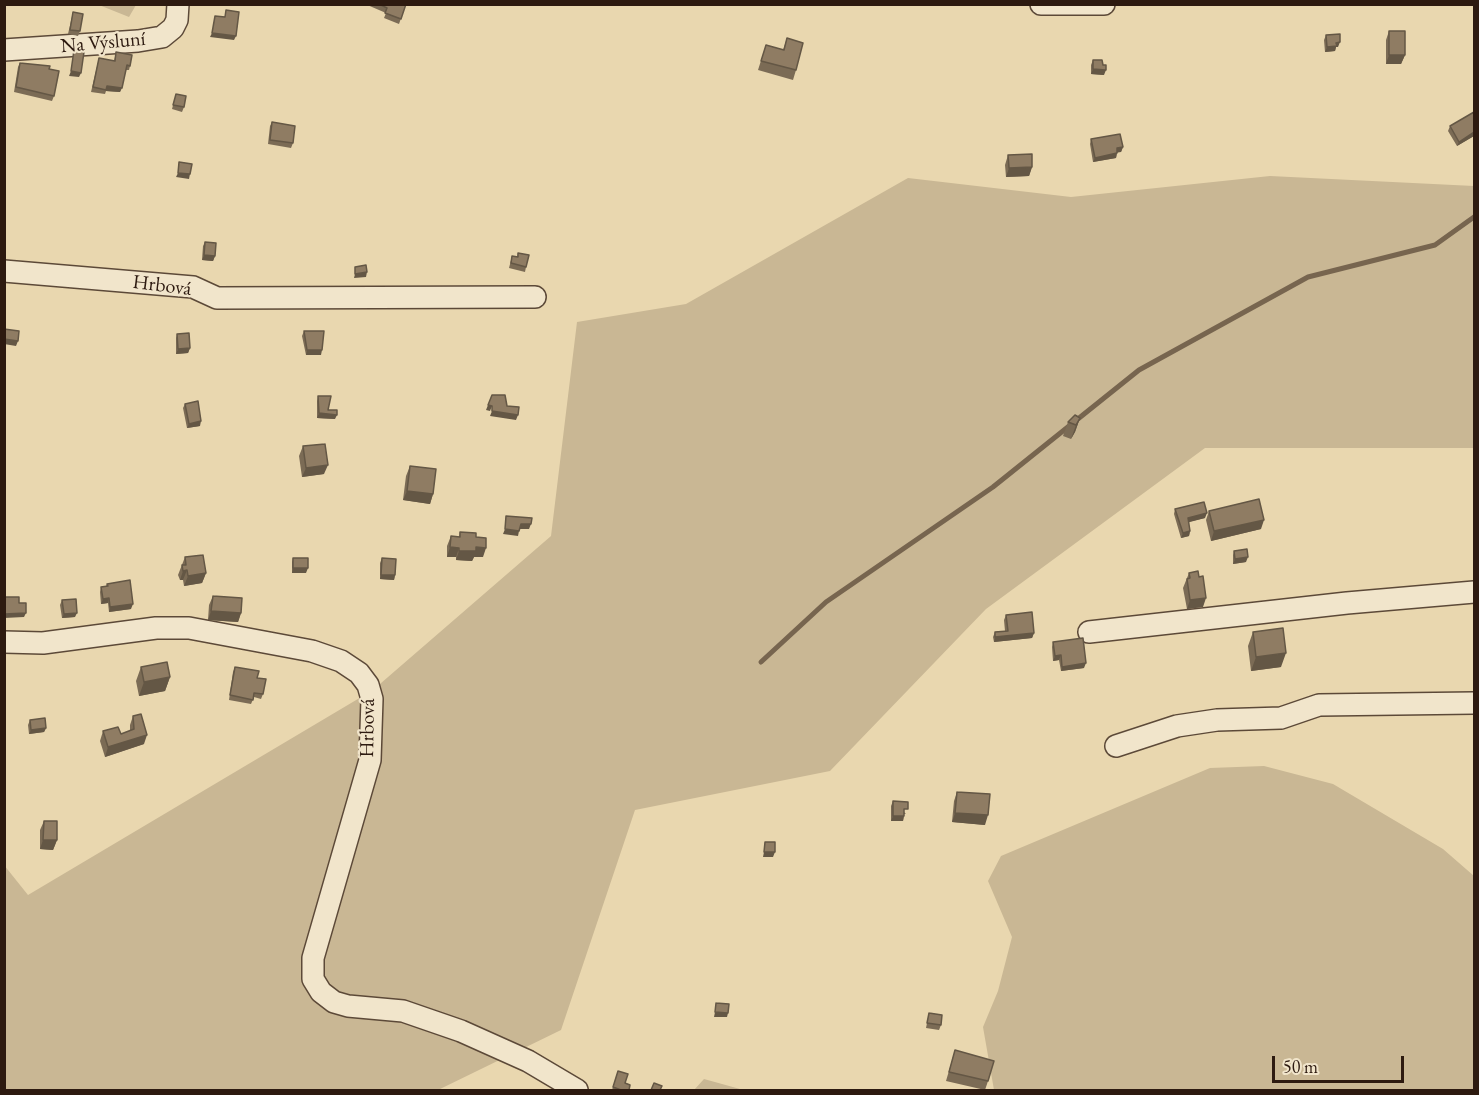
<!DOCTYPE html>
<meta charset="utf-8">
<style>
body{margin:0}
#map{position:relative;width:1479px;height:1095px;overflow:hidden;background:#e9d7af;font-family:"EB Garamond",serif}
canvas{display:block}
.frame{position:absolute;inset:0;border:6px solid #2d1a10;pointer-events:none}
.scale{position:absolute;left:1272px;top:1056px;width:132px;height:27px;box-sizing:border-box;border:3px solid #2d1a10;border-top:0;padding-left:8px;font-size:18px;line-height:21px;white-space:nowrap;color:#2d1a10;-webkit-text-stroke:4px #f1e5cb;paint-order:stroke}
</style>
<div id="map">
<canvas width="1479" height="1095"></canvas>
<div class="frame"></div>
<div class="scale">50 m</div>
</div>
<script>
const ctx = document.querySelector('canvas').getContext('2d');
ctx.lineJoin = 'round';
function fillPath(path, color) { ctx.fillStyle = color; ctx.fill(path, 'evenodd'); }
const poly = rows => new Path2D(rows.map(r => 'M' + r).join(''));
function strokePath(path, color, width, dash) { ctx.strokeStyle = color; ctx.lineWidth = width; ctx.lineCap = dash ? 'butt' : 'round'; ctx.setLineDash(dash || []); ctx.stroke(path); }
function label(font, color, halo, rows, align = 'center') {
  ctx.font = font + ' "EB Garamond",serif'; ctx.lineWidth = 4.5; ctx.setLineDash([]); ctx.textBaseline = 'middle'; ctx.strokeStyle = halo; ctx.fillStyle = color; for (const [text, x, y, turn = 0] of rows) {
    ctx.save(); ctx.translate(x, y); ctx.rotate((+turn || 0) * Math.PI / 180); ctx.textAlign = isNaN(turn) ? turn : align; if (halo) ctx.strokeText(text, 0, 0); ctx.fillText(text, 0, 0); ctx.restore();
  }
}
fillPath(poly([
 [99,5,136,5,129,17],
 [1270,176,1474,186,1474,448,1205,448,986,609,830,771,635,810,561,1030,438,1090,5,1090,4,865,28,895,373,690,551,536,577,322,686,304,908,178,1071,197],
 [1264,766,1333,784,1443,849,1474,876,1474,1090,994,1090,983,1027,998,991,1012,937,988,881,1001,856,1210,768],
 [704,1079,740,1089,743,1090,694,1090]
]), '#c9b794');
strokePath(poly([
 [761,662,826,602,993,487,1139,370,1308,277,1435,245,1474,217]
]), '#77654f', 5);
const minor = poly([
 [1041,4,1104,4],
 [4,50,138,41,162,37,173,28,177,20,178,4],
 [4,271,193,287,217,298,535,297],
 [1089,632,1347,603,1474,592],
 [4,642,43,643,156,628,189,628,312,651,341,661,359,673,368,685,372,699,370,760,313,958,313,979,321,992,334,1002,348,1006,403,1011,461,1031,528,1061,577,1090],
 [1116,746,1177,726,1217,720,1281,718,1319,705,1474,703]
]);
strokePath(minor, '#5c4938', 24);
strokePath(minor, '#f1e5cb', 21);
fillPath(poly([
 [365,4,406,4,399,24,384,18,386,13],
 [73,12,80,31,78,36,68,34],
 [1389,31,1405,55,1401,64,1386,64,1386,40],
 [1326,35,1338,47,1336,47,1335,51,1325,52,1324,40],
 [787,38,796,70,793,80,758,70,766,45,783,50],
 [116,52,130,66,129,70,126,70,120,92,106,91,105,94,91,92,99,58,114,61],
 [1093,60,1104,75,1091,74,1091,65],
 [20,63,49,69,54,96,52,101,14,92,18,67],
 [176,94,184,107,182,112,172,109],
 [1474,112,1474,136,1457,146,1448,131,1450,126],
 [272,122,293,143,291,148,268,144,270,126],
 [1091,139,1123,147,1121,152,1117,152,1116,158,1093,162,1090,144],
 [1008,155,1032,167,1029,176,1006,177,1005,165],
 [205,242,215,256,213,261,202,260,203,246],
 [518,253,526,267,525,272,509,268,512,256,517,257],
 [304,331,321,355,306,355,302,336],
 [177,334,190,348,188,353,176,354,176,338],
 [318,396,328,410,335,419,317,418,317,401],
 [185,404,200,426,187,428,183,408],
 [1080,418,1075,432,1071,439,1063,436,1068,422],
 [303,446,324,474,302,477,299,456],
 [410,466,433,494,430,504,403,500,406,476],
 [1175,509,1205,518,1188,522,1190,531,1189,536,1181,538,1174,514],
 [1209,511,1261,529,1211,541,1206,520],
 [460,532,476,537,483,557,474,557,472,561,456,560,456,557,447,557,447,546,451,536,459,537],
 [1234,551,1246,562,1233,564,1233,555],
 [185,557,206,573,202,583,184,586,183,580,180,580,178,575],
 [293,558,306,573,292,573,292,562],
 [382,558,395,575,394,580,380,579,380,563],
 [1189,573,1203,607,1187,609,1183,588],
 [107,584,131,609,109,612,108,603,101,604,100,592,101,587,106,586],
 [213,596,241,613,238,622,208,620,209,605],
 [62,600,75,617,62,618,60,605],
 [1006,615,1034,633,1032,638,994,642,993,637,995,632,1005,631,1004,620],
 [1253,632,1281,667,1251,671,1248,646],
 [1053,642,1084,668,1061,671,1059,660,1053,661,1052,647],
 [141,667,170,677,165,691,139,696,136,681],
 [235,667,257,678,263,694,261,699,254,697,251,704,229,700,233,672],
 [133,716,144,744,105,757,100,741,103,731,121,734,130,731,130,725],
 [30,720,46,728,44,732,29,734,28,725],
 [957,792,985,825,952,822,954,801],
 [893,801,906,814,904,814,903,821,891,821,891,806],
 [44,821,57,840,53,850,40,849,40,830],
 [929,1013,941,1025,939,1030,926,1028],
 [955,1050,988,1081,985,1090,946,1081],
 [618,1071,625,1083,629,1090,612,1090]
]), '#7b6b55');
fillPath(poly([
 [212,33,236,36,234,40,210,37],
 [1340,42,1338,47,1336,47,1335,51,1325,52,1327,47,1336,43],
 [1389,55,1405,55,1401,64,1386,64],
 [1093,69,1106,70,1104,75,1091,74],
 [71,71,81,73,79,77,69,76],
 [107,86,122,88,120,92,106,91],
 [1474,132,1474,136,1457,146,1459,142],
 [1123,147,1121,152,1115,153,1117,148],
 [1117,153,1116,158,1093,162,1095,158],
 [1032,167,1029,176,1006,177,1009,168],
 [178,173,190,174,189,179,176,177],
 [204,255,215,256,213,261,202,260],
 [367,272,366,277,354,278,355,274],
 [4,339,18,341,16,346,4,344],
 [190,348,188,353,176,354,178,349],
 [307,350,322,350,321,355,306,355],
 [488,405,492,406,490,411,486,410],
 [492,411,518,415,516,420,490,416],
 [319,413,337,415,335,419,317,418],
 [1080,418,1075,432,1071,439,1076,425],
 [201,421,200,426,187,428,189,424],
 [328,465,324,474,302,477,306,468],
 [407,491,433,494,430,504,403,500],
 [1207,513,1205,518,1186,523,1188,518],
 [1264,520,1261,529,1211,541,1214,531],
 [521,524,531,524,529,529,519,529],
 [505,529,519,531,518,536,503,534],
 [1190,531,1189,536,1181,538,1183,533],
 [450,547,459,548,456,557,447,557],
 [476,547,486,548,483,557,474,557,472,561,456,560,459,551],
 [1248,557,1246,562,1233,564,1235,559],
 [293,568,308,568,306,573,292,573],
 [187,570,183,580,180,580,183,571],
 [206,573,202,583,184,586,188,576],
 [381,575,395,575,394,580,380,579],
 [109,598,108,603,101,604,103,599],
 [1206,598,1203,607,1187,609,1190,600],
 [133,604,131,609,109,612,110,607],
 [211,611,241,613,238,622,208,620],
 [26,613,24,617,4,618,4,614],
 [77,613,75,617,62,618,64,614],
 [1034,633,1032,638,994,642,995,637],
 [1286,653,1281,667,1251,671,1256,657],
 [1061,655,1059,660,1053,661,1055,656],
 [1086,663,1084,668,1061,671,1062,667],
 [170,677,165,691,139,696,144,682],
 [46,728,44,732,29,734,31,730],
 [147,735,144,744,105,757,108,747],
 [955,813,988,815,985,825,952,822],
 [893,816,904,816,903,821,891,821],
 [43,840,57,840,53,850,40,849],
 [764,852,775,852,773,857,763,857],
 [715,1012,728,1013,727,1017,714,1017]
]), '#645745');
const building = poly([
 [379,4,406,4,401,19,385,13,387,8,379,4],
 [226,10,239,12,236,36,212,33,215,16,225,17,226,10],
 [73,12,83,14,80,31,70,30,73,12],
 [1389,31,1405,31,1405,55,1389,55,1389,31],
 [1340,34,1340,42,1336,43,1337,46,1327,47,1326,35,1340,34],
 [787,38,803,43,796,70,761,61,766,45,784,50,787,38],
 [74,50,84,52,81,73,71,71,74,50],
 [116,52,132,55,130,66,127,65,122,88,107,86,106,90,93,87,99,58,115,61,116,52],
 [1093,60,1102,60,1103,65,1106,65,1106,70,1093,69,1093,60],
 [20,63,50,66,49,69,59,71,54,96,16,87,20,63],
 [176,94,186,96,184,107,173,105,176,94],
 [1474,112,1474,132,1459,142,1450,126,1474,112],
 [272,122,295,126,293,143,270,140,272,122],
 [1120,134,1123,147,1117,148,1117,153,1095,158,1091,139,1120,134],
 [1032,154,1032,167,1009,168,1008,155,1032,154],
 [179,162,192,164,190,174,178,173,179,162],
 [205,242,216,243,215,256,204,255,205,242],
 [518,253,529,255,526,267,511,263,512,256,518,257,518,253],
 [366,265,367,272,355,274,355,267,366,265],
 [4,329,19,331,18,341,4,339,4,329],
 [304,331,324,331,322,350,307,350,304,331],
 [189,333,190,348,178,349,177,334,189,333],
 [492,395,505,395,507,406,519,407,518,415,492,411,492,406,488,405,492,395],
 [318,396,331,396,328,410,337,410,337,415,319,413,318,396],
 [198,401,201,421,189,424,185,404,198,401],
 [1075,415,1080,418,1076,425,1068,422,1075,415],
 [325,444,328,465,306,468,303,446,325,444],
 [410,466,436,469,433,494,407,491,410,466],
 [1259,499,1264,520,1214,531,1209,511,1259,499],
 [1204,502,1207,513,1188,518,1190,531,1183,533,1175,509,1204,502],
 [506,516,532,518,531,524,521,524,519,531,505,529,506,516],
 [460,532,476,533,476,537,486,538,486,548,476,547,476,551,459,551,459,548,450,547,451,536,460,537,460,532],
 [1247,549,1248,557,1235,559,1234,551,1247,549],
 [203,555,206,573,188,576,187,570,183,571,182,565,186,565,185,557,203,555],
 [293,558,308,558,308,568,293,568,293,558],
 [382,558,396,559,395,575,381,575,382,558],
 [1198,571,1199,577,1203,576,1206,598,1190,600,1187,579,1190,578,1189,573,1198,571],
 [130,580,133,604,110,607,109,598,103,599,101,587,108,586,107,584,130,580],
 [213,596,242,598,241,613,211,611,213,596],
 [4,597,19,597,19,603,26,603,26,613,4,614,4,597],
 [76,599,77,613,64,614,62,600,76,599],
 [1032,612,1034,633,995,637,995,632,1008,631,1006,615,1032,612],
 [1283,628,1286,653,1256,657,1253,632,1283,628],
 [1083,638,1086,663,1062,667,1061,655,1055,656,1053,642,1083,638],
 [167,662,170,677,144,682,141,667,167,662],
 [235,667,259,671,257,678,266,679,263,694,254,693,253,700,230,695,235,667],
 [141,714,147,735,108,747,103,731,118,727,121,734,134,729,133,716,141,714],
 [45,718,46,728,31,730,30,720,45,718],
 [957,792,990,794,988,815,955,813,957,792],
 [893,801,908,802,908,809,904,809,904,816,893,816,893,801],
 [44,821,57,821,57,840,43,840,44,821],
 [765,842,775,842,775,852,764,852,765,842],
 [716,1003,729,1004,728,1013,715,1012,716,1003],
 [929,1013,942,1015,941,1025,927,1023,929,1013],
 [955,1050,994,1061,988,1081,949,1072,955,1050],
 [618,1071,628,1074,625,1083,630,1085,629,1090,621,1090,613,1087,618,1071],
 [654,1083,662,1086,660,1090,651,1090,654,1083]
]);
fillPath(building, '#8f7c63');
strokePath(building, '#645745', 1.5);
label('20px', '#2d1a10', '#f1e5cb', [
 ["Na Výsluní",103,43,-5],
 ["Hrbová",162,286,7],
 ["Hrbová",368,728,-89]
]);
</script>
